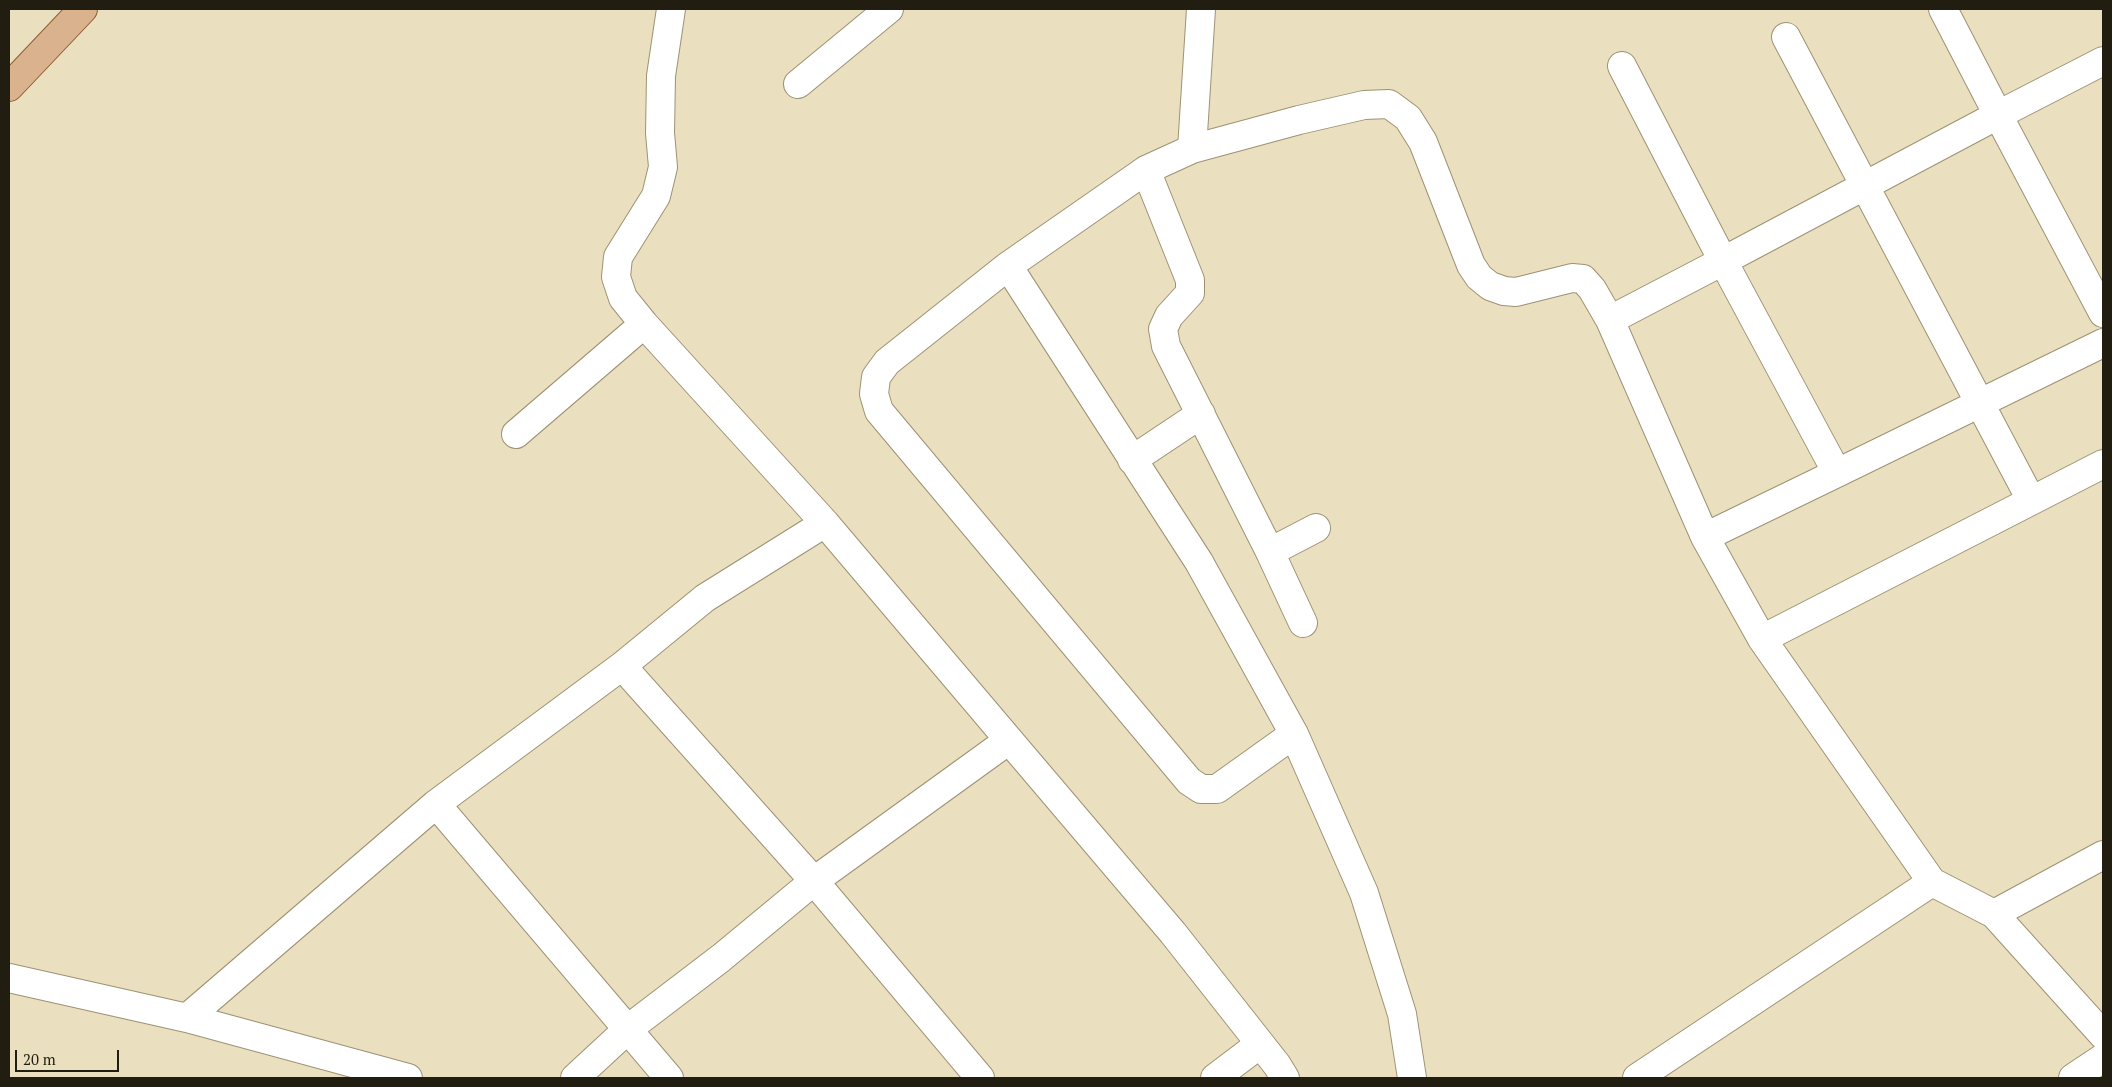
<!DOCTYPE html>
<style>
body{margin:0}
#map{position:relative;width:2112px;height:1087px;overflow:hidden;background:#eadfbe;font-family:"PT Serif",serif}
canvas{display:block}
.frame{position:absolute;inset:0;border:10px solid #211d11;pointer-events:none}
.scale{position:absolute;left:15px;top:1050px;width:104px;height:22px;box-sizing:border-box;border:2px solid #211d11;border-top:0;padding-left:6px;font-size:15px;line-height:18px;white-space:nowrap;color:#211d11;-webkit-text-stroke:4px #eadfbe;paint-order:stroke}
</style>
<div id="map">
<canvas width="2112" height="1087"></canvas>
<div class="frame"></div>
<div class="scale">20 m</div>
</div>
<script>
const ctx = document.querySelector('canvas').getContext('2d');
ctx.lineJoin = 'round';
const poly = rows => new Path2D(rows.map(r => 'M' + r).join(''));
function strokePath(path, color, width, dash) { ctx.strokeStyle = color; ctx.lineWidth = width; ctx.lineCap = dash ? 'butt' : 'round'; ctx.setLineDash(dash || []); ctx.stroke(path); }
const minor = poly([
 [1943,9,1998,115,2103,61],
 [1786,37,2031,500],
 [798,84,889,9],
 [1192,149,1299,120,1364,105,1389,104,1408,118,1423,142,1471,265,1479,277,1490,286,1504,291,1516,292,1572,278,1583,279,1592,289,1610,320,1723,261,1622,66],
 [1146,170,1190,280,1190,293,1169,316,1163,329,1166,346,1270,552,1303,623],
 [1008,266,1146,170,1192,149,1201,9],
 [1610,320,1705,537,1762,639,1932,882],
 [644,324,623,298,616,277,618,257,656,196,663,167,660,133,661,76,671,9],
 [516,434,644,324,825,523],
 [1132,460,1201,414],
 [1837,473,2103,343],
 [1705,537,1837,473,1723,261,1998,115,2103,313],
 [1270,552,1316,528],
 [1762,639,2103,464],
 [622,666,705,598,825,523,1009,740],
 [1294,734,1217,789,1201,789,1189,781,879,411,874,394,876,377,887,362,1008,266,1199,562,1294,734,1364,893,1402,1014,1412,1078],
 [436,804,669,1078],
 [1994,914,2103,855],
 [9,978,187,1018,408,1078],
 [187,1018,436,804,622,666,814,881,980,1078],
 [575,1078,628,1029,721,958,814,881,1009,740,1173,933,1277,1065,1285,1078],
 [1215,1078,1260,1044],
 [1637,1078,1932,882,1994,914,2103,1035],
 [2073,1078,2103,1058]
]);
const major = poly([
 [9,87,83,9]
]);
strokePath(minor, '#9d9273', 30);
strokePath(major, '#8a5c32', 30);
strokePath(minor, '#fff', 28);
strokePath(major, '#dbb28e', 28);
</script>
